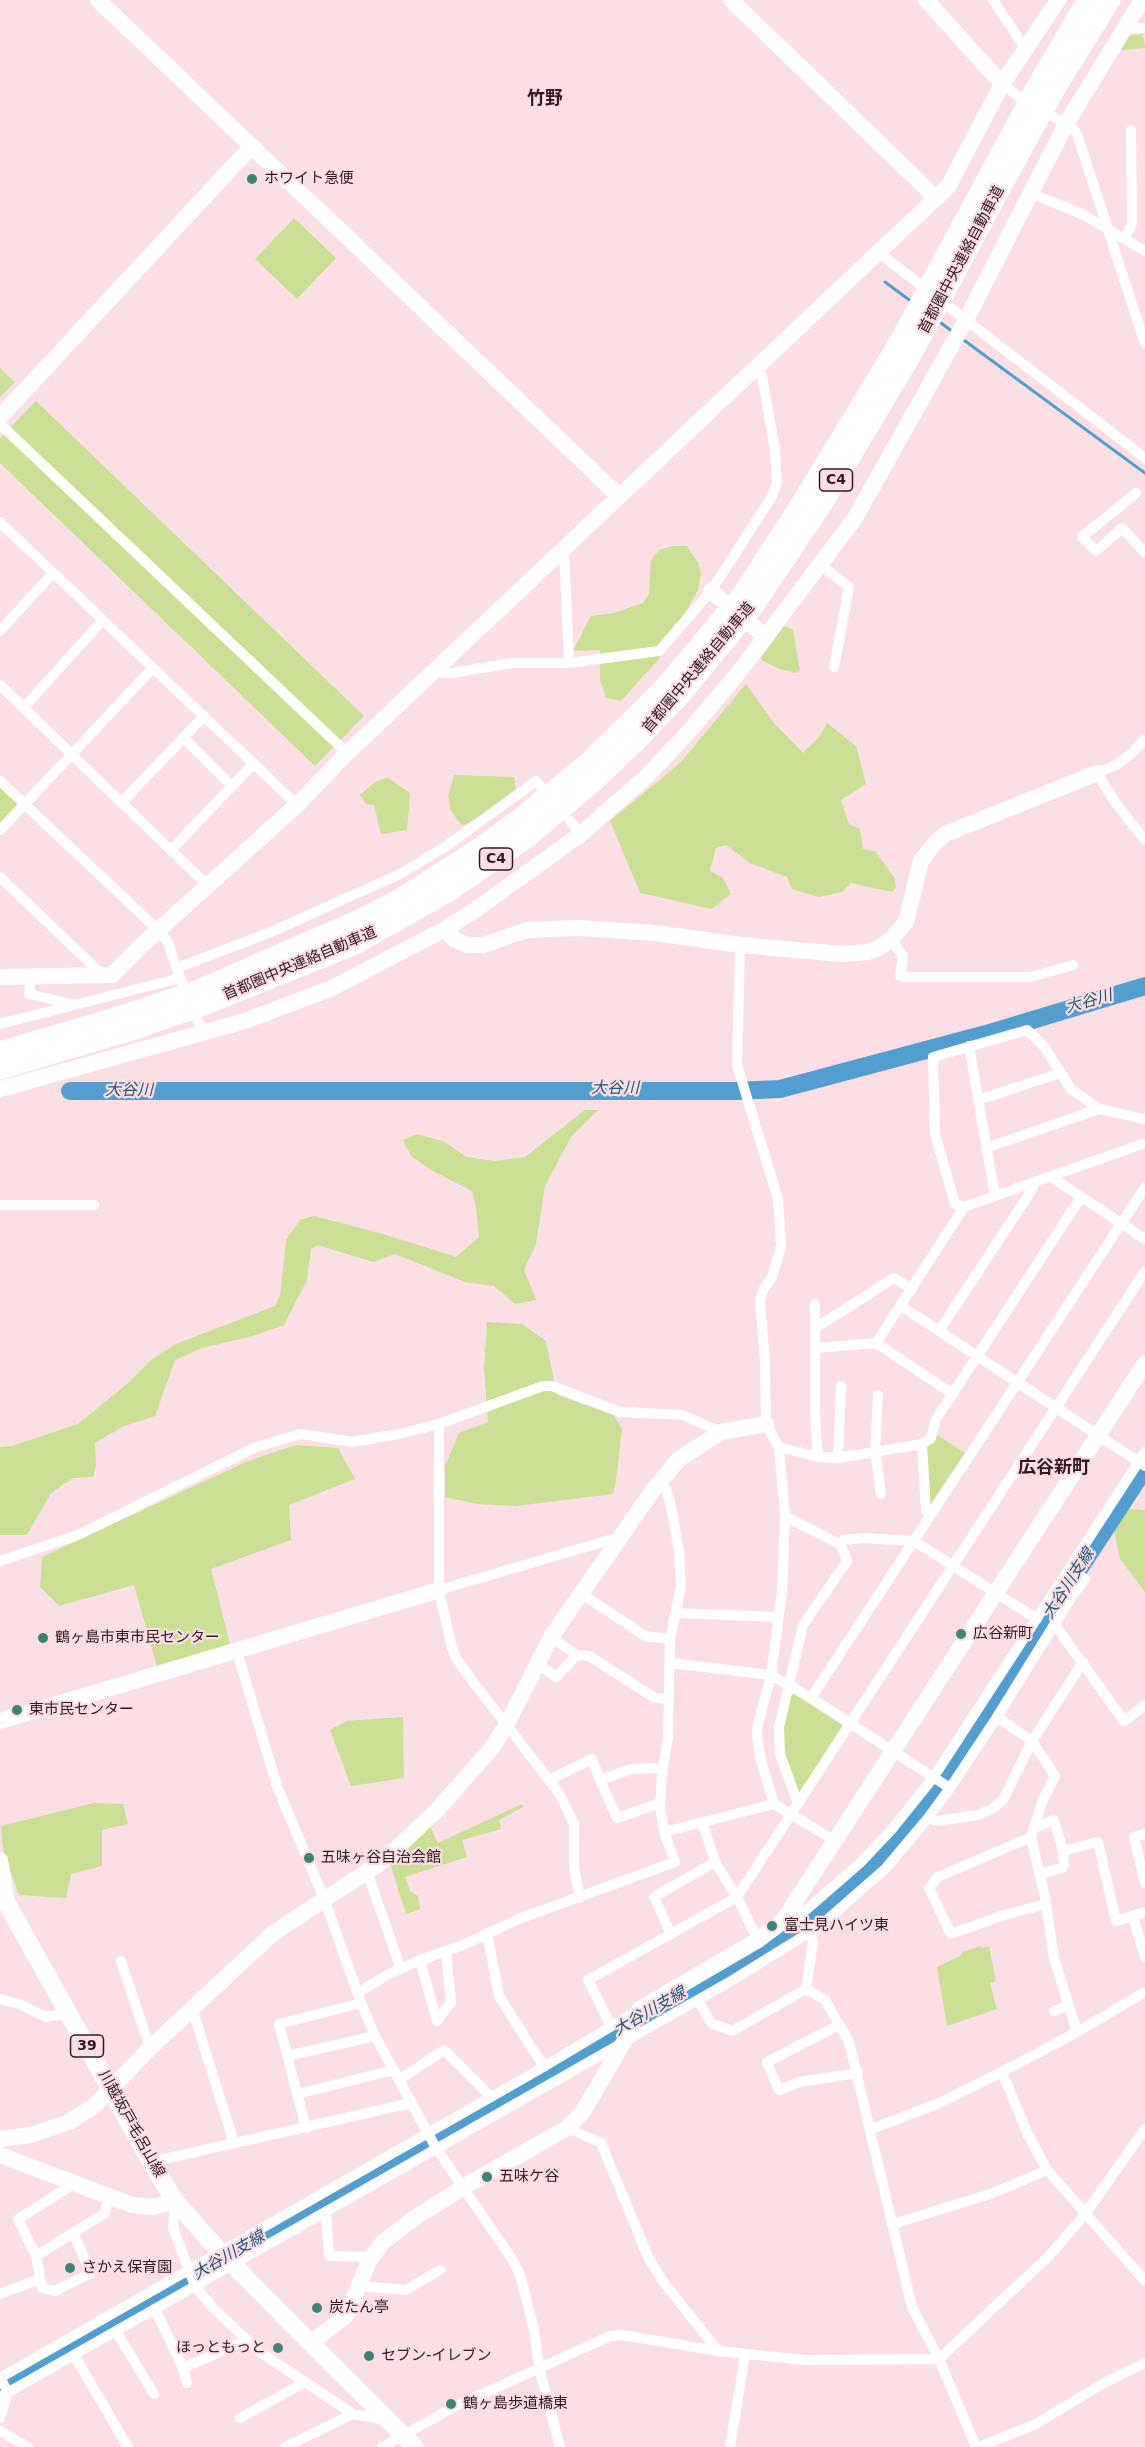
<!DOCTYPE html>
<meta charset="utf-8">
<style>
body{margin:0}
canvas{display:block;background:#fcdee5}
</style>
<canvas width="1145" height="2447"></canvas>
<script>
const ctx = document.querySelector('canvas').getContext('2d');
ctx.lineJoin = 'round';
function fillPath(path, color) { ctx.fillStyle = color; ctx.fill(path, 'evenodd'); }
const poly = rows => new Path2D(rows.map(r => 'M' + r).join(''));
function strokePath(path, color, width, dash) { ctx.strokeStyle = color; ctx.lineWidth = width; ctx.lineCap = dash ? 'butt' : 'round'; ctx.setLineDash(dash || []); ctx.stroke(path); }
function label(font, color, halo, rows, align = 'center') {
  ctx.font = font + ' "DejaVu Sans","Noto Sans JP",sans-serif'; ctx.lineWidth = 4.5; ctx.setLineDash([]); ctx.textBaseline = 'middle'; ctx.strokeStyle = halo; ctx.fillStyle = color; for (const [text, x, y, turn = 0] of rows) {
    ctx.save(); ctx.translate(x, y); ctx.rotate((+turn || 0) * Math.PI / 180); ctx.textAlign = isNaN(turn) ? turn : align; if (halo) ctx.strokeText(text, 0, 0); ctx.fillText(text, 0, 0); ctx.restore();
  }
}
fillPath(poly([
 [1143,34,1145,48,1121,50,1128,36],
 [294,218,336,258,297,299,255,259],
 [0,368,15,382,0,397],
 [36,401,364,716,315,766,0,463,0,438],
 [673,546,687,546,698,563,701,574,698,590,658,660,621,701,606,698,600,679,600,650,573,651,591,616,614,613,643,603,649,594,651,560,659,550],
 [784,626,793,630,800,671,796,673,780,669,763,661,761,658],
 [746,684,774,723,803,753,820,736,827,723,856,746,866,784,841,800,849,824,860,829,863,849,875,851,894,877,896,887,892,892,851,883,842,892,819,897,792,889,787,877,750,863,726,845,716,848,710,871,723,878,731,894,712,909,640,893,610,821,680,763],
 [454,775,514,777,516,790,479,817,462,826,451,811,448,796],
 [388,778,410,793,407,830,381,834,374,805,366,804,360,795,374,783,382,779],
 [0,781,24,804,0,830],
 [585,1110,598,1110,571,1137,545,1186,536,1244,524,1270,536,1300,515,1304,494,1286,465,1282,395,1254,373,1262,318,1245,311,1249,307,1280,284,1325,253,1336,202,1348,175,1360,155,1416,124,1426,95,1443,96,1465,93,1477,73,1478,51,1493,27,1535,0,1535,0,1447,12,1446,78,1424,128,1383,152,1359,176,1344,275,1306,280,1296,286,1240,300,1220,314,1216,383,1234,456,1257,479,1237,476,1208,472,1191,433,1171,411,1156,403,1140,417,1134,445,1142,466,1157,494,1161,525,1157],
 [487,1322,522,1324,546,1341,557,1395,614,1415,622,1429,616,1480,613,1494,516,1506,477,1504,445,1497,445,1466,459,1433,488,1422,484,1368],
 [936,1434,965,1453,929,1506,926,1446,935,1442],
 [296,1445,338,1448,355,1479,289,1505,291,1540,211,1569,230,1644,157,1667,134,1585,59,1606,40,1587,42,1557,248,1461],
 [1128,1509,1145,1510,1145,1592,1120,1559,1114,1531],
 [794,1694,845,1727,801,1793,797,1792,782,1754,782,1727,791,1695],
 [403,1717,404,1778,351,1786,330,1730,346,1721],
 [94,1803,123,1804,128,1824,102,1830,102,1866,71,1874,66,1898,19,1895,3,1849,1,1826],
 [522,1804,523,1807,499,1820,501,1829,462,1840,467,1857,405,1877,410,1891,418,1896,420,1909,406,1914,390,1863,430,1826,438,1843],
 [981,1946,982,1948,989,1946,996,1981,990,1983,997,2009,947,2026,937,1967,960,1956,962,1952]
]), '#cbdf95');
strokePath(poly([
 [885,282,912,302],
 [937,320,953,332],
 [961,338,1145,473]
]), '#539ed1', 3);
strokePath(poly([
 [70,1091,735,1091,780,1089,986,1034,1145,986],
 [0,2388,618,2034,781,1939,811,1919,867,1869,903,1832,924,1806,1145,1468]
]), '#539ed1', 18);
strokePath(poly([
 [993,0,1025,48],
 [1125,28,1145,28],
 [1002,84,1019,97],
 [1052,116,1073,128,1077,134,1145,344],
 [1030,193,1082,214,1145,251],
 [1124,239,1132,224,1131,130],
 [878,252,1145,458],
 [0,424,347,753],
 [1136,493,1082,537,1096,551,1122,528,1145,553],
 [0,522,297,805],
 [564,548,569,663],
 [819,564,849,587,834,667],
 [0,631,53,573],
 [432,673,452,673,512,663,569,663,659,651,711,591,771,498,777,483,775,450,762,376,757,365],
 [0,685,208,886],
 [24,707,103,620],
 [184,738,232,786],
 [1145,739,1132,753,1116,765,1097,773,1115,802,1145,840],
 [0,781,158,930,168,942,180,978,203,1033],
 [122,802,204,716],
 [570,821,581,834],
 [0,830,153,668],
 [171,850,254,763],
 [0,877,104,976],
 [891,939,903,956,900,976,906,977,1031,977,1073,965],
 [740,945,737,1065,778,1199,781,1246,772,1277,764,1288,760,1301,765,1362,766,1424,779,1447,818,1457,838,1458,922,1444,926,1511,931,1514],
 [177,968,271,932,400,874,448,845,536,781,544,791],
 [31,978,29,994,72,1004],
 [0,1024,180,978],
 [969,1046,995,1196],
 [978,1100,1060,1073],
 [986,1148,1099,1109],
 [1053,1176,1056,1180,1145,1239],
 [0,1205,94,1205],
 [964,1207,955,1204,935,1134,933,1057,1027,1030,1043,1045,1071,1089,1099,1109,1145,1119],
 [815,1304,815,1416,818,1457],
 [901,1306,1145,1466],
 [815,1328,894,1278,912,1289],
 [939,1331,1033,1188,1031,1183],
 [815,1348,876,1343],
 [953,1394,876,1343,964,1207,1145,1143],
 [878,1395,875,1451,881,1494],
 [439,1424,439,1590,451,1644,456,1658,474,1683,559,1793,574,1824,574,1868,580,1898],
 [922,1444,931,1438,936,1419,1081,1197],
 [779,1447,785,1516,841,1545,847,1561,803,1625,779,1727,780,1754,798,1804],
 [838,1458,841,1386],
 [841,1545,843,1540,864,1538,914,1541,1037,1619],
 [0,1561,78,1535,256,1447,301,1434,352,1442,399,1434,439,1424,543,1386,552,1386,620,1412,683,1415,721,1432],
 [439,1590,620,1537],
 [582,1594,645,1636,670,1639],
 [677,1613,777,1617],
 [1055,1625,1124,1721,1145,1705],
 [551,1637,577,1655,589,1656,655,1698,669,1699],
 [237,1652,277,1786,325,1901,361,2003,375,2036,436,2148,512,2259,520,2274,534,2330,539,2368,560,2447],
 [537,1663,556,1677,577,1655],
 [670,1663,771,1675,811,1698,950,1788],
 [811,1698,1145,1187],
 [997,1717,1032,1741,1055,1776,1042,1802,1031,1837,1045,1897,1054,1958,1077,2032],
 [549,1780,592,1759,600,1780],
 [660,1803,617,1818,600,1780,631,1769,663,1768],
 [774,1804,760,1757,757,1734,758,1724,771,1675,782,1592,785,1516],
 [928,1818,938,1821,978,1815,992,1809,1004,1798,1032,1741,1083,1662],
 [702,1822,716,1864,737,1897,758,1940],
 [1034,1828,1054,1820,1063,1851,1064,1865,1062,1868,1040,1874],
 [664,1832,774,1804,834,1840],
 [1145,1834,1134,1837,1145,1883],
 [1031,1837,938,1877,929,1888,951,1934,1004,1915,1046,1904],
 [1063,1851,1098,1842,1116,1921,1145,1912],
 [367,1872,401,1969],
 [789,1912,806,1910,860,1863,892,1829,933,1778,1145,1452],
 [799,1912,813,1941,806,1989,825,2000,849,2042,912,2307,939,2359,976,2447],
 [1133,1917,1145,1957],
 [487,1933,499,1996,544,2067],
 [671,1934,654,1897,715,1862],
 [420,1960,437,2021,451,2002,446,1951],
 [121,1961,150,2048],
 [358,1993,387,1975,420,1960,463,1945,521,1918,675,1862,664,1832,660,1808,662,1773,668,1737,670,1639,681,1586,679,1551,671,1506,666,1489,660,1481],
 [0,1999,19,2004,46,2017,68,2013],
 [698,2000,711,2023,732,2031,806,1989],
 [192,2008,234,2143],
 [1054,2011,1069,2005],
 [839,2025,767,2062,779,2090,799,2082,858,2073],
 [611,2026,588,1980,737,1897,1145,1271],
 [287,2056,375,2036],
 [1002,2072,1028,2135,1047,2170,1145,2281],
 [399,2080,444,2050,491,2097],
 [297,2094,394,2070],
 [306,2128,279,2024,361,2003],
 [567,2128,601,2143,649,2259,662,2280,718,2351],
 [871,2129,937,2104,1002,2072,1077,2032,1145,1992],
 [151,2162,411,2103],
 [175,2201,173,2228,195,2286,212,2307,257,2350,353,2414,385,2420],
 [326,2213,329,2256,372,2257],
 [893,2224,993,2193,1047,2170],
 [73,2233,104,2214,109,2196],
 [36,2256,73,2233,91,2273,55,2291,42,2288,36,2256,18,2219,75,2183],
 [359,2286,406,2290,440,2270],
 [0,2294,39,2279],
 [155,2309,183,2368,187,2383],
 [116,2331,154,2394],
 [74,2355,128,2447],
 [183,2368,247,2340],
 [0,2378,540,2069,637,2011],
 [0,2378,8,2392,0,2418],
 [0,2397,731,1981,820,1926,885,1869,928,1818,950,1788,997,1717,1072,1596,1085,1579,1069,1569],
 [240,2418,305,2382],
 [0,2431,28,2447],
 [285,2447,353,2414],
 [382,2447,454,2407,610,2336,622,2335,718,2351,805,2360,939,2359,1049,2256,1085,2214,1145,2129],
 [730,2447,745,2355],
 [979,2447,1036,2424,1102,2384,1145,2363]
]), '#fff', 10);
strokePath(poly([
 [98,0,619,496],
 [926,0,1002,84],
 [936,198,949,185,1002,84,1058,0],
 [0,417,251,147],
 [711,591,765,636],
 [445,929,455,940,467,945,483,945,527,930,579,928,656,933,740,945,842,954,868,952,879,948,891,939,906,922,921,861,934,844,945,834,1097,773],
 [0,977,112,975,144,943,297,805,347,753,936,198,731,0],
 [0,1089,245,1021,332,988,445,929,475,910,581,834,648,775,692,728,739,672,855,518,966,320,1066,124,1142,0],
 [0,1721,439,1590],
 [0,1860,7,1903],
 [0,2139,31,2135,69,2122,94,2106,150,2048,272,1934,383,1861,437,1810,492,1748,507,1724,551,1637,653,1490,679,1459,721,1432,766,1424],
 [0,2155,132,2205,152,2207,175,2201],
 [312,2342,346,2316,369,2261,382,2243,413,2219,463,2187,567,2128,582,2113,625,2040,640,2009,758,1940,782,1922,1145,1363]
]), '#fff', 16);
strokePath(poly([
 [0,1891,151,2162,175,2201,221,2253,415,2447]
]), '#fff', 18);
strokePath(poly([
 [0,1052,125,1015,196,991,361,919,400,899,483,846,517,821,589,762,666,686,742,595,802,503,899,343,1040,81,1088,0],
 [0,1069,128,1031,201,1006,355,944,449,891,529,836,602,774,641,736,680,695,754,605,820,507,912,353,1004,181,1056,87,1110,0]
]), '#fff', 21);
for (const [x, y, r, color] of [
 [252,179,6,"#3e8276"],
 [961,1634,6,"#3e8276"],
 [43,1638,6,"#3e8276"],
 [17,1710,6,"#3e8276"],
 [309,1858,6,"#3e8276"],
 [772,1926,6,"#3e8276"],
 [487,2177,6,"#3e8276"],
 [70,2268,6,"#3e8276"],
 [317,2308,6,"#3e8276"],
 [278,2348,6,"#3e8276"],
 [369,2356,6,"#3e8276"],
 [451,2404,6,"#3e8276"]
]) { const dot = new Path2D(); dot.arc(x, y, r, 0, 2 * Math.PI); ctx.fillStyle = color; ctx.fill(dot); strokePath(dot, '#fcdee5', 2); }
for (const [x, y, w] of [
 [836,480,33],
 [496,859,33],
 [87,2046,33]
]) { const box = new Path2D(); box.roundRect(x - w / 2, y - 11, w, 22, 4.5); ctx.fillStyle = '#fcdee5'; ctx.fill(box); strokePath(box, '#331821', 1.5); }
label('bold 14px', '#331821', null, [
 ["C4",836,480],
 ["C4",496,859],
 ["39",87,2046]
]);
label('15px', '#331821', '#fcdee5', [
 ["ホワイト急便",264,179],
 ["広谷新町",973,1634],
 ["鶴ヶ島市東市民センター",55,1638],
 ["東市民センター",29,1710],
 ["五味ヶ谷自治会館",321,1858],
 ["富士見ハイツ東",784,1926],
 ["五味ケ谷",499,2177],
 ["さかえ保育園",82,2268],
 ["炭たん亭",329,2308],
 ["ほっともっと",266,2348,"right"],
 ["セブン-イレブン",381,2356],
 ["鶴ヶ島歩道橋東",463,2404]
], 'left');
label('15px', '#331821', '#fcdee5', [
 ["首都圏中央連絡自動車道",962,260,-62],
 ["首都圏中央連絡自動車道",699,668,-50],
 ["首都圏中央連絡自動車道",300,964,-23],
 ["川越坂戸毛呂山線",131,2124,61]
]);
label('italic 16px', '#1f567a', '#fcdee5', [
 ["大谷川",1089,1002,-16],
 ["大谷川",615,1089],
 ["大谷川",129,1091],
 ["大谷川支線",1069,1584,-57],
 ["大谷川支線",650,2012,-30],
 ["大谷川支線",229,2256,-30]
]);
label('bold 18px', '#331821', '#fcdee5', [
 ["竹野",545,99],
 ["広谷新町",1054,1468]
]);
</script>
